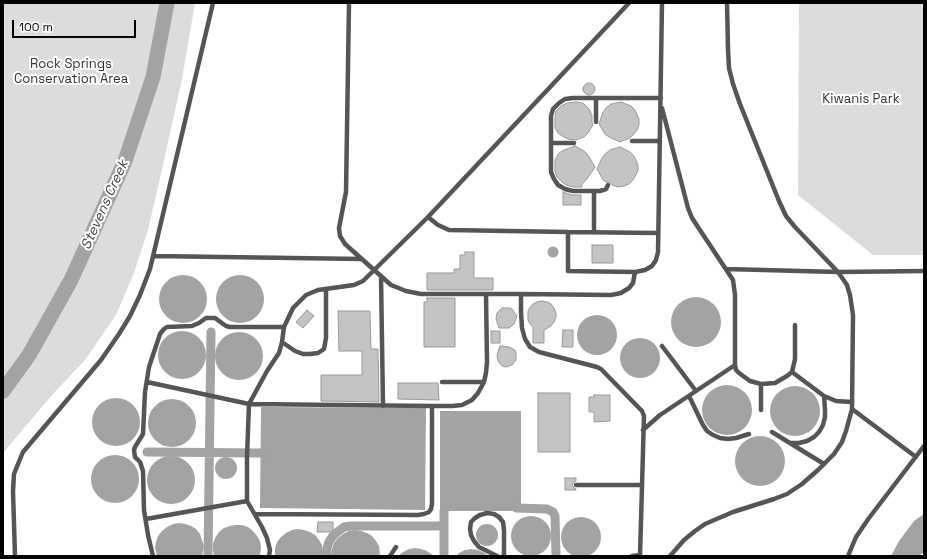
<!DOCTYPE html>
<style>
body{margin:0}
#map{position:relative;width:927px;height:559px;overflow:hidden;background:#fff;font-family:"Space Grotesk",sans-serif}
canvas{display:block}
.frame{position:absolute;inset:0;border:4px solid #000;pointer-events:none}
.scale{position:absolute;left:12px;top:20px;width:124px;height:18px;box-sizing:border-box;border:2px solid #000;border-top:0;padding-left:5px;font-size:12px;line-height:14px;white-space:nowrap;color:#000;-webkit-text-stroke:3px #fff;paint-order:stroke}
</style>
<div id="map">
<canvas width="927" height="559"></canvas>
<div class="frame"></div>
<div class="scale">100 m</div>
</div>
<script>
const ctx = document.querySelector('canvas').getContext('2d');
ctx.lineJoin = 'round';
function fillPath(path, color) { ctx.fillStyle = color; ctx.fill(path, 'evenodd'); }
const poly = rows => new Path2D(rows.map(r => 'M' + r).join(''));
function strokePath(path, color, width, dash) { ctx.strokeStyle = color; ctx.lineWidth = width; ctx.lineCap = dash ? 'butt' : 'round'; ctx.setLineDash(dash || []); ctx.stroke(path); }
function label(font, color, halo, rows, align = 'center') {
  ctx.font = font + ' "Space Grotesk",sans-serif'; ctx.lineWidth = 4; ctx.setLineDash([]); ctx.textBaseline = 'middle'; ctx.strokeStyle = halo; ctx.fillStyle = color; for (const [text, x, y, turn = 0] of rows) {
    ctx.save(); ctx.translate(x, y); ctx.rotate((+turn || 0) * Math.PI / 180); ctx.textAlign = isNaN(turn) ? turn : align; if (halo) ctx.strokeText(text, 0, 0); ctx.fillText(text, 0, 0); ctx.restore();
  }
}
fillPath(poly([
 [3,3,195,3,182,79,163,165,148,230,134,273,116,315,85,360,52,395,3,453],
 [799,3,924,3,924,255,873,255,798,195]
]), '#dcdcdc');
fillPath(poly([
 '547.5 252a5.5 5.5 0 1 1 11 0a5.5 5.5 0 1 1-11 0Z',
 '216 299a24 24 0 1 1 48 0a24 24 0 1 1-48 0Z',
 '159 299a24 24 0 1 1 48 0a24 24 0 1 1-48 0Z',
 '671 322a25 25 0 1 1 50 0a25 25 0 1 1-50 0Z',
 '577 335a20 20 0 1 1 40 0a20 20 0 1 1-40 0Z',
 '158 355a24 24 0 1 1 48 0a24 24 0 1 1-48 0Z',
 '215 356a24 24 0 1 1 48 0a24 24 0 1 1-48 0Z',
 '620 358a20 20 0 1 1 40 0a20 20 0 1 1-40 0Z',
 '702 410a25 25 0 1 1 50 0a25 25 0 1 1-50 0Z',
 '770 411a25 25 0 1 1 50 0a25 25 0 1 1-50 0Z',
 '92 422a24 24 0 1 1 48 0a24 24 0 1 1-48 0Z',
 '148 423a24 24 0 1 1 48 0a24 24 0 1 1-48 0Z',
 [261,407,426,408,425,510,260,508],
 [440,411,521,411,521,506,517,506,516,511,440,511],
 '735 461a25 25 0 1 1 50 0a25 25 0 1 1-50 0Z',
 '91 479a24 24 0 1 1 48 0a24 24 0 1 1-48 0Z',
 '147 480a24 24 0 1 1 48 0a24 24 0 1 1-48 0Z',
 '215 468a11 11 0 1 1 22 0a11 11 0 1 1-22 0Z',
 [924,514,924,552,919,556,891,556,899,541,914,521],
 '511 536a20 20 0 1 1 40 0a20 20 0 1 1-40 0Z',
 '561 537a20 20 0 1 1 40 0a20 20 0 1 1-40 0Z',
 [179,523,185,524,191,526,196,529,200,534,204,546,202,556,157,556,155,548,156,542,158,536,162,531,167,527,173,524],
 '476 535a11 11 0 1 1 22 0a11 11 0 1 1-22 0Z',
 [236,525,242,525,248,527,253,531,257,536,260,541,261,547,260,556,214,556,213,550,213,544,215,538,219,532,224,528,230,526],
 [298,529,304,530,310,532,315,535,319,540,322,545,323,552,323,556,275,556,275,548,277,542,281,537,286,533,292,530],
 [355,530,361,531,367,533,372,536,376,541,379,546,380,556,331,556,332,549,334,543,338,538,343,534,349,531],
 [415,548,421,549,427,551,434,556,398,556,403,552,409,549],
 [471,549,478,550,483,552,489,556,456,556,459,553,465,550]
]), '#a3a3a3');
strokePath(poly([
 [147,452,261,453],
 [516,508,547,509,553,512,555,516,556,556],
 [208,556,211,332],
 [327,556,327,548,329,542,332,537,336,533,344,527,350,526,438,526,442,525,444,523],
 [444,556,444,511]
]), '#a3a3a3', 9);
strokePath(poly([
 [3,391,29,355,71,280,125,161,153,77,167,3]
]), '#a3a3a3', 15);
const building = poly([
 '583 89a6 6 0 1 1 12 0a6 6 0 1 1-12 0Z',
 [576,102,583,103,589,109,592,115,592,122,593,125,588,133,584,137,576,140,568,139,562,136,558,133,555,128,555,117,556,111,561,106,567,103,576,102],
 [621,102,631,106,635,110,639,119,639,125,637,130,634,134,630,138,620,142,609,137,605,134,599,124,603,112,606,108,611,104,621,102],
 [575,146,584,151,588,155,595,167,587,179,582,184,582,187,573,187,566,185,563,183,557,177,555,171,555,160,559,153,564,150,575,146],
 [620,147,630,152,634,156,638,165,638,171,633,180,629,184,624,186,618,187,612,185,611,183,609,182,606,182,603,180,597,169,602,158,605,154,610,150,620,147],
 [563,192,572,195,581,195,581,205,563,205,563,192],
 [592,245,613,245,613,263,592,263,592,245],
 [465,252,474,252,474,278,493,278,493,290,427,290,427,273,454,273,454,269,460,269,460,255,465,255,465,252],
 [427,298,455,298,455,347,424,347,424,302,427,302,427,298],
 [542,301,547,302,551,304,554,308,556,313,556,317,554,322,551,326,544,330,544,343,533,343,533,327,530,324,528,320,528,311,530,307,533,304,537,302,542,301],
 [502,308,509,308,512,309,514,312,517,316,514,324,509,328,499,328,496,319,497,313,502,308],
 [307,310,314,316,303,328,296,322,307,310],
 [338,311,370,311,371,349,378,349,379,402,321,401,321,375,362,375,362,351,339,351,338,311],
 [563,330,573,330,573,347,562,347,563,330],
 [491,331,500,331,500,343,491,343,491,331],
 [500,346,509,347,515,350,516,353,516,360,512,365,506,367,502,366,498,361,497,355,500,346],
 [398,383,438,383,439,400,398,399,398,383],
 [538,393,570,393,570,452,538,452,538,393],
 [594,395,610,395,610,421,594,422,594,412,589,412,589,397,594,397,594,395],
 [565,478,576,478,576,481,574,482,572,485,573,487,576,489,576,490,565,490,565,478],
 [318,522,333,522,333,532,317,532,318,522]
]);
fillPath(building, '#c4c4c4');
strokePath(building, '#999', 1);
strokePath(poly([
 [349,3,346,192,339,228,340,236,345,244,391,285,406,291,421,294,521,294],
 [629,3,428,217,438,225,449,230,568,232,568,271,635,272,645,270,652,266,656,260,658,252,662,3],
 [596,98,596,122],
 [662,108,688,208,692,218,733,280,735,295,735,365,736,370,739,373,750,381,761,384,775,383,787,376,792,372,795,359,795,325],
 [632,141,660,141],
 [551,143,574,143],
 [608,185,606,189,600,191,573,191,565,189,558,185,554,179,551,172,551,116,553,109,559,103,565,99,573,98,661,98],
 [594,191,594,232],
 [568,232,658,233],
 [153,256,362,259],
 [726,269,838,272,924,271],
 [635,272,633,283,629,288,621,293,611,295,521,294,521,312,522,328,525,339,530,347,539,352,597,367,601,369,642,411,644,416,640,556],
 [381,276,383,406],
 [282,342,295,351,303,354,310,354,318,353,324,349,326,338,326,289],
 [662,346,696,391],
 [792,372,824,396,836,401,852,402],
 [147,382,249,404,432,406,452,406,462,405,472,400,478,393,484,382,486,373,487,362,486,294],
 [442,382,484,382],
 [761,384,761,410],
 [689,396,703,425,707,431,713,435,720,438,728,439,736,438,749,434],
 [852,409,916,457],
 [643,430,660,415,735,365],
 [772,432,824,464],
 [791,443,799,443,807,441,814,437,819,432,823,425,825,417,825,410,824,396],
 [576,485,642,485],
 [255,514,418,515,424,514,429,512,431,509,432,504,432,406],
 [146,519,247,501],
 [15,556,13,491,14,474,18,464,23,452,101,360,119,334,130,316,140,295,150,269,213,3],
 [153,556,148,535,144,510,143,471,140,462,135,457,134,450,135,447,143,434,145,392,149,367,160,334,164,329,167,327,192,326,199,323,206,318,215,318,226,326,230,327,284,327],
 [269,556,270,550,267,538,262,527,247,501,247,456,249,404,267,371,279,353,282,342,284,327,293,308,306,295,318,290,354,285,363,281,428,217],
 [390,556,396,547],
 [497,556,479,547,474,541,471,535,470,529,471,522,475,518,480,515,487,513,494,514,499,517,503,522,504,530,504,556],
 [632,556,640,555],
 [670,556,684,540,695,531,705,524,733,512,774,499,787,494,802,484,818,470,834,454,842,442,846,431,852,409,853,315,850,295,847,285,838,272,795,227,786,216,779,201,740,104,733,84,729,68,728,49,727,3],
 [848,556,856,537,869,518,924,446]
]), '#555', 4.5);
label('13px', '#333', '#fff', [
 ["Rock Springs",71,64],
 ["Conservation Area",71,79],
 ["Kiwanis Park",861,99]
]);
label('italic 14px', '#444', '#fff', [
 ["Stevens Creek",105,205,-66]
]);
</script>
